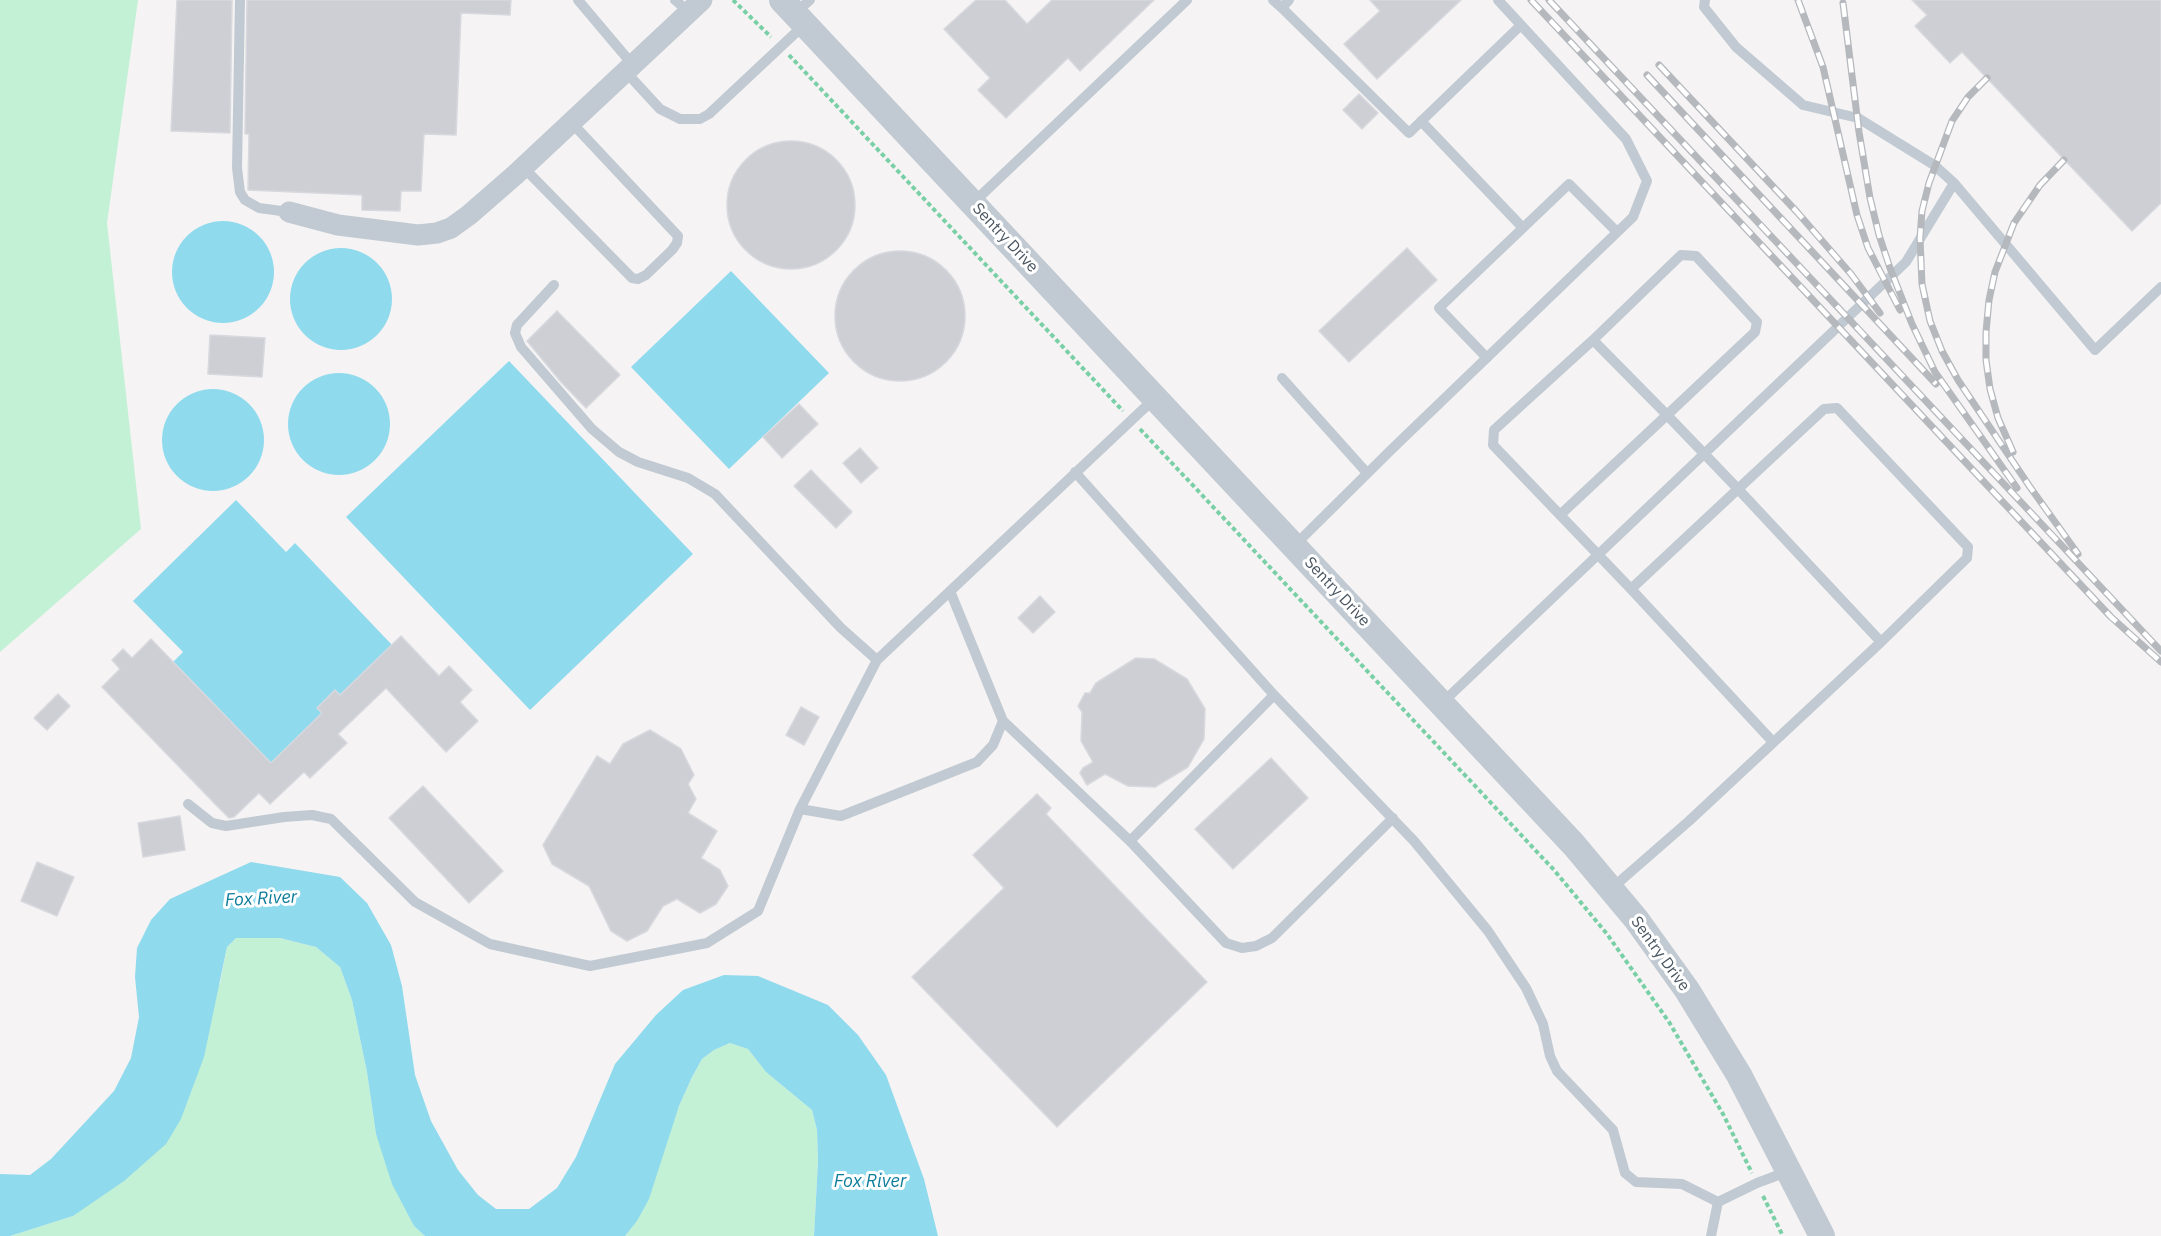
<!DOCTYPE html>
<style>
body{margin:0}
canvas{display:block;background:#f5f3f3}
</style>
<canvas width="2161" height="1236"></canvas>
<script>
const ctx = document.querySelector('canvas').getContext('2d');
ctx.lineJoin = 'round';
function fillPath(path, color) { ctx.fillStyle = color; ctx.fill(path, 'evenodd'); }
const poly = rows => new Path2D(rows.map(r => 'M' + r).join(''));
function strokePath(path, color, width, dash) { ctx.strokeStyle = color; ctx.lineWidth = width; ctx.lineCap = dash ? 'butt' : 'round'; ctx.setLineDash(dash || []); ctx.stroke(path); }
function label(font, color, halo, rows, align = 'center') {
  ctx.font = font + ' "IBM Plex Sans",sans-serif'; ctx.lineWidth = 6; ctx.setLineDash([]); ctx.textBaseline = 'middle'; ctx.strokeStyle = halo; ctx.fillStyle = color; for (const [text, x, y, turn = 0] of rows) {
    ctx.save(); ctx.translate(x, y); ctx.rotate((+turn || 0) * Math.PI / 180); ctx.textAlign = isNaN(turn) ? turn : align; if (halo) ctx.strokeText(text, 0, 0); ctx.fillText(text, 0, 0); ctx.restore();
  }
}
fillPath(poly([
 [0,0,138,0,107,223,141,529,0,652],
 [236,938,280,938,316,947,340,967,352,1000,367,1072,376,1134,414,1226,425,1236,10,1236,73,1216,220,983,227,947],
 [730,1043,748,1049,766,1072,812,1110,817,1130,818,1161,814,1236,625,1236,637,1221,679,1106,692,1077,702,1059,714,1050]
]), '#c3f1d5');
fillPath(poly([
 '172 272a51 51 0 1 1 102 0a51 51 0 1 1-102 0Z',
 '290 299a51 51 0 1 1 102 0a51 51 0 1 1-102 0Z',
 [731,271,829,373,729,469,631,367],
 [509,361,693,554,530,710,346,517],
 '288 424a51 51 0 1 1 102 0a51 51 0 1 1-102 0Z',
 '162 440a51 51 0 1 1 102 0a51 51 0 1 1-102 0Z',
 [236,500,286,552,295,543,392,645,340,695,335,691,317,708,322,713,271,763,173,662,183,652,133,601],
 [251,862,340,877,367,903,391,945,402,986,415,1075,431,1121,458,1170,478,1195,496,1209,529,1209,557,1188,576,1157,615,1064,656,1015,683,990,724,975,758,976,828,1005,858,1035,886,1075,924,1179,938,1236,814,1236,818,1161,817,1130,812,1110,766,1072,748,1049,730,1043,714,1050,702,1059,692,1077,679,1106,649,1199,637,1221,625,1236,425,1236,414,1226,392,1184,376,1134,367,1072,352,1000,340,967,316,947,280,938,236,938,227,947,204,1057,181,1119,166,1144,124,1181,73,1216,10,1236,0,1236,0,1174,30,1175,51,1159,114,1091,131,1058,139,1017,135,977,137,948,151,920,170,899]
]), '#90daee');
const building = poly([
 [177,0,232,0,230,133,171,131,177,0],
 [247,0,511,0,510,15,461,13,456,135,424,134,421,191,401,191,400,211,362,210,362,195,248,190,249,134,245,134,247,0],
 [976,0,1005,0,1027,24,1052,0,1154,0,1080,71,1068,58,1006,118,978,90,990,78,944,29,976,0],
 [1370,0,1461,0,1377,79,1344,44,1380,11,1370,0],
 [1912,0,2161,0,2161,203,2132,231,1962,52,1950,63,1915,26,1927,15,1912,0],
 [1359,94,1378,113,1362,129,1343,110,1359,94],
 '727 205a64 64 0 1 1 128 0a64 64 0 1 1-128 0Z',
 [1407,248,1437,280,1349,362,1319,331,1407,248],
 '835 316a65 65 0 1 1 130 0a65 65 0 1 1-130 0Z',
 [557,311,620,375,586,408,561,382,527,341,557,311],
 [210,335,265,338,262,377,208,374,210,335],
 [799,404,818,424,782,458,763,437,799,404],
 [860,448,878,468,861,483,843,463,860,448],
 [811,470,852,512,836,528,794,486,811,470],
 [1040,596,1055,612,1033,633,1018,618,1040,596],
 [401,636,439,676,449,666,472,690,460,702,478,721,446,752,386,688,338,734,347,743,310,778,304,772,270,804,259,793,234,817,229,818,216,805,102,687,120,669,112,660,123,649,132,658,151,639,271,763,322,713,317,708,335,690,340,695,401,636],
 [1136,658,1154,659,1187,679,1205,709,1204,739,1188,767,1155,787,1128,786,1105,774,1087,785,1080,773,1083,768,1093,762,1081,741,1082,712,1078,706,1085,693,1090,693,1096,683,1136,658],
 [58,694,70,706,47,730,34,718,58,694],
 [801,707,819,717,804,745,786,735,801,707],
 [650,730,681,749,694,775,688,784,696,799,688,813,717,831,701,858,720,870,728,886,716,904,700,913,677,899,663,906,647,931,627,941,611,931,589,886,552,864,543,845,597,756,610,764,623,744,650,730],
 [1271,758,1308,798,1233,869,1195,829,1271,758],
 [423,786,503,871,469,903,389,818,423,786],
 [1037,794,1051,808,1046,814,1207,982,1057,1127,912,977,1004,888,973,855,1037,794],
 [180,816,185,850,143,857,138,823,180,816],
 [37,862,74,877,57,916,21,901,37,862]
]);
fillPath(building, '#cdcfd5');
strokePath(building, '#d7d9de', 1.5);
strokePath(poly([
 [733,0,771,37],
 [789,55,1123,411],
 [1140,429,1554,870,1607,934,1669,1022,1723,1114,1752,1173],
 [1763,1196,1783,1236]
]), '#7ad0a6', 4, [4.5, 3]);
strokePath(poly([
 [240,0,237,168,240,192,245,200,259,208,289,212],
 [578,0,632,64],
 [675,0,689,12],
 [1273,0,1282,8,1289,0],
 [1705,0,1704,7,1736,47,1803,105,1858,118,1934,165,1954,183,2095,350,2161,287],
 [1282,8,1409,133,1521,25],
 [795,13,810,0],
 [625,71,660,109,680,119,700,119,709,114,805,24],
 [1421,121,1523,228],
 [523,167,632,278,638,279,646,275,672,250,677,243,678,236,571,122],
 [973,203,1187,0],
 [554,285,517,325,515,333,521,347,592,429,619,452,638,462,688,478,715,494,841,628,877,660,1155,398],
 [1487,358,1439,308,1569,184,1617,232],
 [1282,378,1367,473],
 [1075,472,1274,695,1414,841,1488,931,1526,988,1543,1024,1550,1056,1557,1071,1613,1130,1625,1173,1636,1182,1682,1184,1718,1202],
 [1560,515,1667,415,1593,340],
 [1294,546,1392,449,1633,217,1647,181,1626,139,1498,0],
 [1631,589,1773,742],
 [1442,703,1906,262,1954,183],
 [1003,721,1130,841,1226,943,1242,948,1256,946,1272,938,1393,818],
 [188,804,212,823,226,826,284,817,312,815,331,819,415,902,490,944,590,966,707,943,758,911,800,809,877,660],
 [800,809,841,816,977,762,993,745,1003,721,950,591],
 [1130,841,1274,695],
 [1611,889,1689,821,1881,642,1967,558,1968,547,1837,408,1824,409,1738,489,1631,589,1493,445,1494,430,1593,340,1681,255,1696,256,1757,322,1755,332,1667,415,1738,489,1881,642],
 [1718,1202,1757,1183,1789,1171],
 [1711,1236,1718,1202]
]), '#c1cad2', 10);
strokePath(poly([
 [289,212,338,225,418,235,437,233,451,228,469,215,515,175,702,0]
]), '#c1cad2', 21);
strokePath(poly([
 [782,0,1574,845,1636,919,1687,990,1739,1075,1822,1236]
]), '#c1cad2', 26);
const rail = poly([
 [1531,0,2111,617,2161,662],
 [1549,0,2161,651],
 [1798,0,1823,67,1857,215,1868,248,1900,310],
 [1843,3,1859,132,1870,198,1879,235,1890,268,1912,324,1935,372,2017,488],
 [1659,65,1797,212,1851,274,1880,313],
 [1647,75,1936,384],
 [1987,78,1968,97,1952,121,1929,183,1922,211,1920,238,1922,284,1930,321,1942,351,1958,380,2030,487,2078,554],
 [2013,452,1998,418,1990,389,1986,360,1986,332,1989,300,1995,272,2014,223,2040,185,2064,160]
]);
strokePath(rail, '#b5b8bd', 7);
strokePath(rail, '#fff', 4.5, [14]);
label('16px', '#4a5661', '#fff', [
 ["Sentry Drive",1005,238,47],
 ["Sentry Drive",1337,592,47],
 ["Sentry Drive",1660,954,54]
]);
label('italic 18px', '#0c7c9b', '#fff', [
 ["Fox River",261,899,-3],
 ["Fox River",870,1182]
]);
</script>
